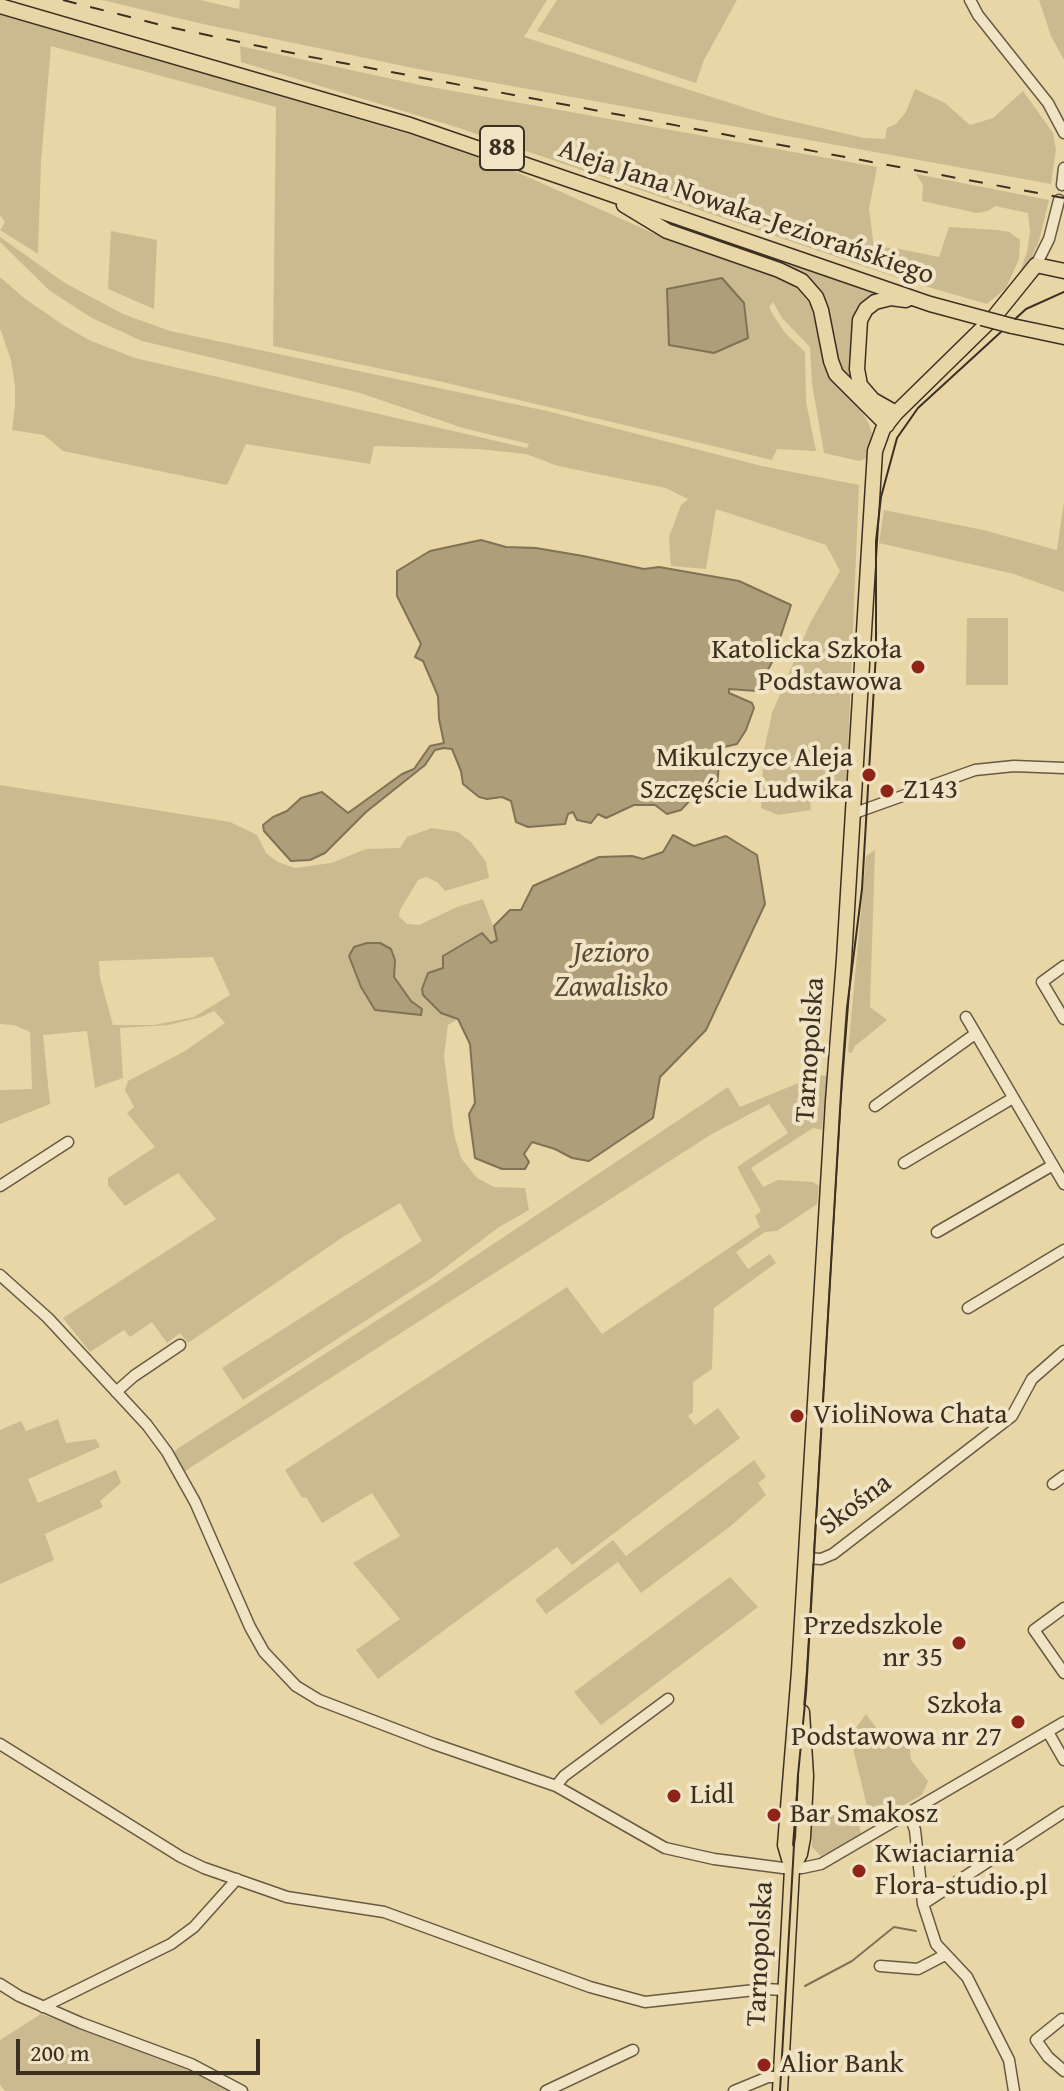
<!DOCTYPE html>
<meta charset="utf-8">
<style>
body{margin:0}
#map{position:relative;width:1064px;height:2091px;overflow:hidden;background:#e8d6a6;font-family:"Gentium Book Plus",serif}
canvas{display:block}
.scale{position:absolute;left:16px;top:2039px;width:244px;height:36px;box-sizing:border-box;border:4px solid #3c3022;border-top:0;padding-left:10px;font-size:24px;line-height:28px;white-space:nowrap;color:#3c3022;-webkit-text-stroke:6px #f0e4c5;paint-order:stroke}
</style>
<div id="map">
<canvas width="1064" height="2091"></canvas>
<div class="scale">200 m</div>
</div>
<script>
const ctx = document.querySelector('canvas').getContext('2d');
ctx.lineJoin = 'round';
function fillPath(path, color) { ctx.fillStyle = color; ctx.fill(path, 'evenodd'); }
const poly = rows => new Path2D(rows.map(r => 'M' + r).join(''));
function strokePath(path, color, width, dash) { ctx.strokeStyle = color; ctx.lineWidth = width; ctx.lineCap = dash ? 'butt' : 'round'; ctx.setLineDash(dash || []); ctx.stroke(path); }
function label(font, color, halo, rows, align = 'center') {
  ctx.font = font + ' "Gentium Book Plus",serif'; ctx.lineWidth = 8; ctx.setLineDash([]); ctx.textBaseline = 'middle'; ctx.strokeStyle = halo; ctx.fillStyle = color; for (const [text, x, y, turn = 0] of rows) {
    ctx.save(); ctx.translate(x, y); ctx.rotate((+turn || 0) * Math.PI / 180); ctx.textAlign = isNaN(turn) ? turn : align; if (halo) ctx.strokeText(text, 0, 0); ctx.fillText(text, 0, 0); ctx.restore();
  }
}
fillPath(poly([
 [102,0,200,0,239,9,240,0,547,0,524,37,774,117,864,138,885,139,887,128,896,124,906,112,915,89,945,103,970,125,993,118,1023,91,1053,133,1056,149,1051,184,418,69,203,24],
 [557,0,737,0,704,60,696,83,537,31],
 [1039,0,1064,0,1064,60,1051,36],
 [0,13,445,145,519,173,664,238,785,281,797,288,811,305,824,364,831,380,862,412,869,424,872,433,868,458,859,461,824,453,812,384,810,347,782,318,773,302,769,307,773,315,786,334,805,352,806,402,816,451,777,449,772,460,443,382,273,346,276,107,51,46,41,162,38,254,0,230,5,222,0,215],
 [240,46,420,85,877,167,869,209,874,247,895,248,939,257,949,227,998,230,1009,232,1020,240,1019,259,1006,288,987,304,904,280,456,127,241,62],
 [916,174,1049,200,1039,241,1030,261,1017,280,1027,252,1030,232,1028,213,995,206,988,211,977,213,922,201,923,185],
 [650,215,883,294,867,303,857,387,841,374,814,287,677,230],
 [111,231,157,240,154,309,108,289],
 [0,237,65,283,123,314,170,331,547,411,762,466,859,485,846,795,810,799,811,810,778,815,761,808,764,751,772,713,810,623,840,571,826,545,716,509,706,569,671,566,669,537,681,505,688,499,666,488,558,466,526,454,478,449,374,446,370,464,246,444,227,485,63,451,44,435,12,430,15,407,15,386,11,360,0,328,0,277,24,298,63,325,89,340,135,358,527,448,529,444,463,428,360,393,142,341,92,318,50,291,0,242],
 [1064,501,1064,592,1014,574,879,543,884,510,983,530,1057,550],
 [967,618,1008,618,1008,685,966,685],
 [0,785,230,822,257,835,266,853,278,862,295,868,331,863,366,849,400,848,407,837,432,828,458,832,471,842,486,862,489,878,445,891,437,882,426,877,418,880,400,910,399,916,407,924,419,925,457,907,483,899,498,940,444,968,441,1013,458,1019,448,1025,444,1056,454,1134,461,1158,477,1178,494,1187,525,1188,529,1210,499,1227,433,1277,243,1400,222,1368,422,1241,400,1203,343,1237,188,1343,180,1333,167,1343,152,1322,130,1337,124,1330,90,1352,63,1318,216,1219,178,1173,125,1206,108,1185,108,1178,155,1147,127,1113,134,1107,125,1090,128,1081,185,1051,225,1023,214,1011,201,1017,169,1025,120,1028,123,1078,95,1088,87,1031,43,1035,50,1104,0,1124,0,1090,32,1089,30,1032,14,1025,0,1024],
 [367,943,380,943,391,949,395,960,394,976,411,1002,422,1009,421,1015,375,1010,361,987,349,956,354,947],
 [213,957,230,995,194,1017,154,1025,113,1025,100,978,99,961],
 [875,850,870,1007,887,1020,855,1046,852,1053,848,1052,866,856],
 [818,1075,827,1076,822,1130,813,1128,751,1168,763,1187,778,1180,813,1182,819,1186,817,1204,777,1231,765,1232,736,1252,748,1269,770,1254,776,1263,714,1308,712,1369,693,1382,693,1412,688,1416,695,1425,718,1408,740,1438,572,1565,557,1547,378,1679,356,1650,400,1619,353,1563,400,1536,372,1493,322,1523,306,1497,302,1498,285,1470,567,1287,602,1334,760,1227,755,1216,761,1211,737,1167,788,1133,769,1104,712,1134,185,1471,174,1453,177,1449,432,1285,728,1087,740,1107],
 [58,1419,66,1443,96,1439,100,1447,28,1479,38,1503,116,1470,121,1483,100,1501,103,1507,45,1534,54,1560,0,1584,0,1430,21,1421,26,1431],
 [754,1460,766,1477,758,1483,766,1495,732,1525,641,1593,618,1562,546,1614,535,1600,613,1540,626,1556],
 [730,1577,758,1607,601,1725,574,1692],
 [866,1714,892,1749,909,1738,911,1760,928,1781,922,1795,871,1823,850,1736],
 [812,1815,857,1815,861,1834,821,1856,812,1847],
 [41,2014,184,2068,229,2091,5,2091,0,2085,0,2040]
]), '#cbba90');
const water = poly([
 [722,278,744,303,748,338,714,353,669,345,667,289,722,278],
 [481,540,506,547,536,548,583,556,644,569,659,567,739,581,791,605,772,662,757,691,729,689,729,693,752,703,754,708,746,730,737,744,707,751,706,759,719,764,716,797,693,797,681,810,667,814,655,805,634,805,606,818,598,814,591,823,577,820,573,812,568,814,565,824,528,827,516,822,511,801,502,797,487,799,479,797,463,784,461,771,452,749,444,748,435,750,425,765,366,812,325,853,310,860,291,861,264,831,263,825,273,817,287,811,301,798,322,792,348,813,402,774,414,769,430,746,444,743,439,719,438,696,423,661,415,657,421,644,397,596,397,571,430,551,481,540],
 [673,835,694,846,726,836,757,855,765,904,706,1030,660,1077,653,1118,589,1161,572,1158,555,1149,532,1142,524,1154,529,1162,525,1169,502,1169,475,1158,469,1114,475,1103,470,1044,458,1019,441,1013,423,995,422,989,428,973,443,968,443,956,482,933,491,943,497,940,494,926,510,910,521,910,533,886,599,857,632,856,643,859,663,852,673,835],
 [367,943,380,943,391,949,395,960,394,977,411,1001,422,1009,421,1015,375,1010,361,987,349,956,354,947,367,943]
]);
fillPath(water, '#ae9e79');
strokePath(water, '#807256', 2);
strokePath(poly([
 [805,1986,852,1961,894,1927,916,1931]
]), '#807256', 2);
const minor = poly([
 [970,0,978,15,1048,103,1064,133],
 [1062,185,1064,168],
 [1036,265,1049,239,1059,200],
 [852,814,975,770,1014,766,1064,768],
 [1064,966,1042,982,1064,1019],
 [966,1017,1064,1184],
 [875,1106,975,1034],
 [904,1163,1013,1098],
 [0,1186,68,1142],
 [937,1232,1053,1165],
 [0,1275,48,1318,147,1425,167,1452,195,1502,250,1627,264,1652,296,1686,319,1700,434,1744,556,1786,665,1848,714,1859,783,1868,802,1868,821,1864,1064,1722],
 [968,1308,1064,1250],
 [116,1392,134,1376,180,1345],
 [1053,1484,1064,1476],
 [806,1558,821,1559,833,1554,1012,1416,1032,1379,1064,1351],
 [1064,1608,1034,1630,1064,1673],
 [1048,1732,1064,1760],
 [0,1744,181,1857,204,1868,287,1897,384,1912,590,1987,645,2002,764,1989,785,1990],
 [556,1786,564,1776,668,1699],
 [909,1813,915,1830,923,1904,936,1944,967,1977,1009,2060,1014,2091],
 [923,1904,1064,1812],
 [880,1966,918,1969,945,1955],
 [0,1984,19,1996,81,2023,191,2064,242,2091],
 [43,2007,171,1944,194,1927,237,1879],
 [1062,2019,1036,2040,1048,2057,1064,2071],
 [546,2091,633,2050],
 [734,2091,768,2077,780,2077]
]);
const major = poly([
 [0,6,410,125,930,304,982,318],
 [624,205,667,231,779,270,802,281,816,297,821,310,831,361,836,374,887,425],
 [1012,326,1064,337],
 [896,413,873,400,860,385,857,369,860,320,866,309,875,302,891,298,906,300],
 [792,1869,800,1854,803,1838,806,1776,802,1712],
 [780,2091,792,1869,785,1845,799,1671,833,1101,844,959,875,451,883,429,896,413,994,317,1036,265,1064,271]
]);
strokePath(minor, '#675a43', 13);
strokePath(major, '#3c3022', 17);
strokePath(minor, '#f0e4c5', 10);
strokePath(major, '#e8d6a6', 14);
strokePath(poly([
 [780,2091,798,1775,806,1693,842,1076,847,1008,862,889,876,653,876,541,881,497,897,438,918,408,1026,309,1064,292]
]), '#3c3022', 2);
strokePath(poly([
 [63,0,169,27,311,57,1064,198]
]), '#3c3022', 2, [14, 14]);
const majorBridge = poly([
 [982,318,1012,326]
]);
strokePath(majorBridge, '#3c3022', 17, []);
strokePath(majorBridge, '#e8d6a6', 14);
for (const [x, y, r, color] of [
 [918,667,8,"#8f2418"],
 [869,775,8,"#8f2418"],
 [887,791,8,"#8f2418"],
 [797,1416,8,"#8f2418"],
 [959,1643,8,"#8f2418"],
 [1018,1722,8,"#8f2418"],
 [674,1796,8,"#8f2418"],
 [774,1815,8,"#8f2418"],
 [859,1871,8,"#8f2418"],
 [764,2065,8,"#8f2418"]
]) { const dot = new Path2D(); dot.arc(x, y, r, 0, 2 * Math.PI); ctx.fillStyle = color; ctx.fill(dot); strokePath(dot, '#f0e4c5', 3); }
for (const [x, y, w] of [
 [502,148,44]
]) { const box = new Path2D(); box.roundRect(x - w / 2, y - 22, w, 44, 6); ctx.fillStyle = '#f0e4c5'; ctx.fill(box); strokePath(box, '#3c3022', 2); }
label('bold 26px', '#3c3022', null, [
 ["88",502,148]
]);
label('28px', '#3c3022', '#f0e4c5', [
 ["Aleja Jana Nowaka-Jeziorańskiego",746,213,19],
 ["Tarnopolska",811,1050,-86],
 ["Skośna",856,1505,-37],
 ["Tarnopolska",761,1954,-87]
]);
label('28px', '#3c3022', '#f0e4c5', [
 ["Katolicka Szkoła",902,651,"right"],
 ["Podstawowa",902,683,"right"],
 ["Mikulczyce Aleja",853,759,"right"],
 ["Szczęście Ludwika",853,791,"right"],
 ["Z143",903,791],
 ["VioliNowa Chata",813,1416],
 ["Przedszkole",943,1627,"right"],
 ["nr 35",943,1659,"right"],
 ["Szkoła",1002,1706,"right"],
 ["Podstawowa nr 27",1002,1738,"right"],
 ["Lidl",690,1796],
 ["Bar Smakosz",790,1815],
 ["Kwiaciarnia",875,1855],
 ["Flora-studio.pl",875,1887],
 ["Alior Bank",780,2065]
], 'left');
label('italic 30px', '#584c38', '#f0e4c5', [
 ["Jezioro",611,954],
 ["Zawalisko",611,988]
]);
</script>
